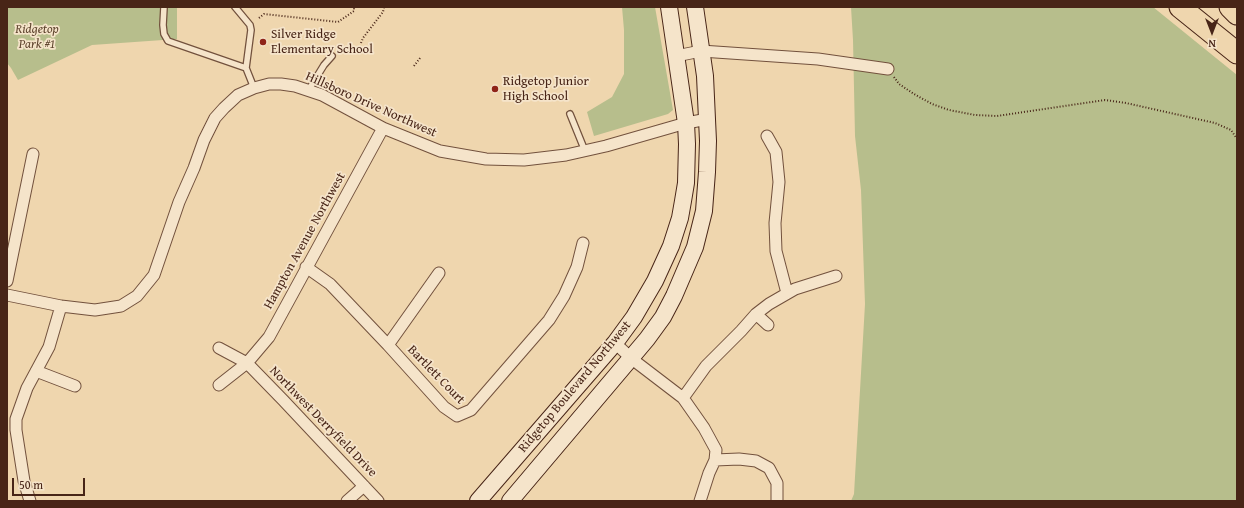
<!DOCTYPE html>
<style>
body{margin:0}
#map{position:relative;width:1244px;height:508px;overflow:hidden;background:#efd6ae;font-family:"Gentium Book Plus",serif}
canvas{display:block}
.frame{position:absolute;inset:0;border:8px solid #482517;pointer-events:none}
.north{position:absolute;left:1192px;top:12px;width:40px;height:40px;-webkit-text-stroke:3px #f5e4ca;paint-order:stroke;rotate:180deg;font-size:11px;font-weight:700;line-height:16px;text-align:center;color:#482517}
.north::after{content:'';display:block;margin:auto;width:14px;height:18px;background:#482517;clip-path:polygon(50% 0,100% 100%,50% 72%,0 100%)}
.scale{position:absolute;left:12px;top:478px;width:73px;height:18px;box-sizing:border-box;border:2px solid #482517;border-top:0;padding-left:5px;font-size:12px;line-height:14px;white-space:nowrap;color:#482517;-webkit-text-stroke:3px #f5e4ca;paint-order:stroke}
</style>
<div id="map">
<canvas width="1244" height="508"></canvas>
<div class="frame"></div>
<div class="north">N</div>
<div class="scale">50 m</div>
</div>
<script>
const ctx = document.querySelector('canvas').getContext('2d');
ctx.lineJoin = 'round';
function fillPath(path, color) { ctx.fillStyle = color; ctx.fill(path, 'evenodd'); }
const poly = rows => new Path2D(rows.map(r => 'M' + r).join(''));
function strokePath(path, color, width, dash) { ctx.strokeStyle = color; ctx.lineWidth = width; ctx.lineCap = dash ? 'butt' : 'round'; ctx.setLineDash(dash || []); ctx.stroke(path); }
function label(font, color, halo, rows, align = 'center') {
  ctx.font = font + ' "Gentium Book Plus",serif'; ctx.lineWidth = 3.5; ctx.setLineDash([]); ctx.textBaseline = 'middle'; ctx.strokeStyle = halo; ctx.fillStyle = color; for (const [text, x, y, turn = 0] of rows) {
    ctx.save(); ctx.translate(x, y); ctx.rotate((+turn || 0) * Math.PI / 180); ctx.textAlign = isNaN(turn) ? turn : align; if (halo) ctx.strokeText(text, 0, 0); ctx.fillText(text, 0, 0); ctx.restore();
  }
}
fillPath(poly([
 [7,7,177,7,177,39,92,45,18,80,11,68,7,63],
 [622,7,655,7,673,110,668,114,594,136,587,112,612,97,624,74,624,30],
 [851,7,1153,7,1237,75,1237,501,851,501,854,494,865,304,861,190,855,136,853,40]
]), '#b7be8c');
const lane = poly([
 [164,7,163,25,164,34,168,41,246,68],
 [235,7,250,25,251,30,246,68,254,88],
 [308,91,324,65,332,56],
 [570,114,585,151]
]);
const street = poly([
 [676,56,701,51,818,59,888,69],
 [767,136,776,152,779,182,775,223,776,251,787,293],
 [306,267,330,284,388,345,444,407,457,416,471,410,549,320,564,296,577,267,583,243],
 [7,281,33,154],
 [7,295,61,306,95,310,121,306,137,296,154,275,179,202,194,168,204,140,215,118,224,108,238,95,254,88,269,84,281,84,295,86,322,95,383,128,440,151,486,159,524,160,566,155,606,146,686,123,708,119],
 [756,314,768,325],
 [615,343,632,359,683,398,704,428,716,450,715,460,709,473,700,501],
 [388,345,439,273],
 [219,348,247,363,283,400,378,501],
 [36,371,75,386],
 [219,385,247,363,269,337,383,128],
 [683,398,706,366,741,331,756,314,769,304,795,289,836,276],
 [715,460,739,459,756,461,769,468,777,483,777,501],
 [30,501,24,481,16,430,16,419,27,388,49,347,61,306],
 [347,501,364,486]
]);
const secondary = poly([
 [478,501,615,343,634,317,655,281,671,246,680,218,683,201,686,183,687,144,686,123,669,7],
 [510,501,647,339,663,317,674,296,695,247,704,211,707,172,708,141,705,76,695,7]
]);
const highway = poly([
 [1180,7,1237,53],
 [1230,7,1237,14]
]);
strokePath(lane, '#72513d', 8);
strokePath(street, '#72513d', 13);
strokePath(secondary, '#482517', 18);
strokePath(highway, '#482517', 23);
strokePath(poly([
 [259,18,264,14,338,22,354,11,354,7],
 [361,43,363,38,383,12,384,7],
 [414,66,420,58],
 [894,77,899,84,914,94,932,104,949,110,975,115,997,116,1105,100,1126,103,1215,123,1231,130,1237,139]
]), '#482517', 2, [1, 2]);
strokePath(lane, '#f5e4ca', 5.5);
strokePath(street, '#f5e4ca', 11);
strokePath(secondary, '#f5e4ca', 16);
strokePath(highway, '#efd6ae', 21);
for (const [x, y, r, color] of [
 [263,42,4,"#8f2418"],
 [495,89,4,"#8f2418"]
]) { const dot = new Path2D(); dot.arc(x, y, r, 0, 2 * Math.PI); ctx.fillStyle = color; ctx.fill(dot); strokePath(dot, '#f5e4ca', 1.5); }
label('italic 13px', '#5e442e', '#f5e4ca', [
 ["Ridgetop",37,30],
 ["Park #1",37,45]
]);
label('13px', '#482517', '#f5e4ca', [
 ["Silver Ridge",271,35],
 ["Elementary School",271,50],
 ["Ridgetop Junior",503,82],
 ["High School",503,97]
], 'left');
label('13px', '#482517', '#f5e4ca', [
 ["Hillsboro Drive Northwest",371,105,24],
 ["Hampton Avenue Northwest",305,241,-61],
 ["Bartlett Court",436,375,46],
 ["Ridgetop Boulevard Northwest",575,387,-50],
 ["Northwest Derryfield Drive",323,422,46]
]);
</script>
